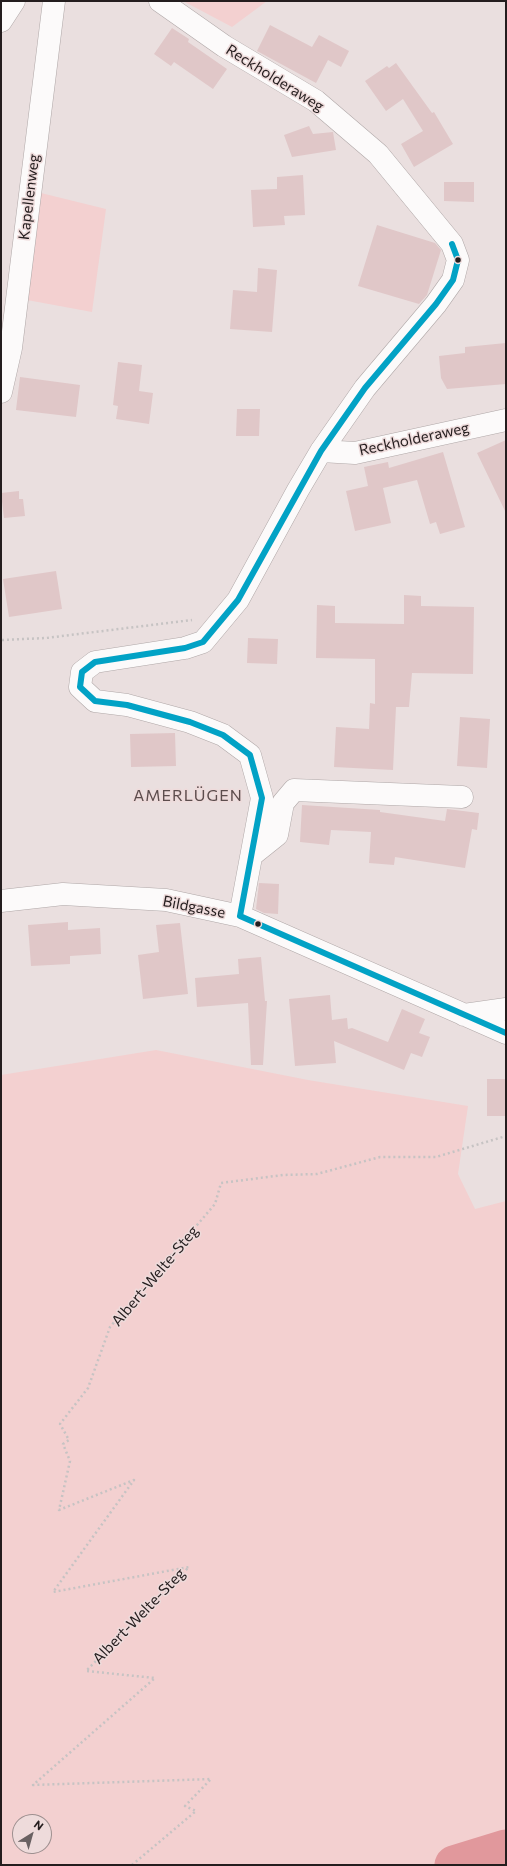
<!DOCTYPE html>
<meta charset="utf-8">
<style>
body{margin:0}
#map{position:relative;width:507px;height:1866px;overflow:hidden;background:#eadfdf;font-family:Commissioner,sans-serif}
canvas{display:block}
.frame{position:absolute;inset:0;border:2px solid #241d1e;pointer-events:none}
.north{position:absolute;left:12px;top:1814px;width:40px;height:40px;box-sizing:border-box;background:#eedbdb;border:1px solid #9d8f8f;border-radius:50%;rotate:37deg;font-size:11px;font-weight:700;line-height:16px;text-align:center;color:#241d1e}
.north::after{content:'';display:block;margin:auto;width:14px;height:18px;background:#696162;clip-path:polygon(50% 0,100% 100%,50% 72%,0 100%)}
</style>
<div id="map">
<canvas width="507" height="1866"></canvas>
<div class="frame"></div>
<div class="north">N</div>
</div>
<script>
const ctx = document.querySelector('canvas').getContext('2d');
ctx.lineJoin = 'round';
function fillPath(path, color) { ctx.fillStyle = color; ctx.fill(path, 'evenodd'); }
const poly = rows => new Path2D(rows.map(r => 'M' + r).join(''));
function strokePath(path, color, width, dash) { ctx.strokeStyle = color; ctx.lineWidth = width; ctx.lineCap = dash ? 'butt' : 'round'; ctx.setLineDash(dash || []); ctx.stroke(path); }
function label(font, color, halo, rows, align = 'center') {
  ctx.font = font + ' Commissioner,sans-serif'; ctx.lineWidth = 3; ctx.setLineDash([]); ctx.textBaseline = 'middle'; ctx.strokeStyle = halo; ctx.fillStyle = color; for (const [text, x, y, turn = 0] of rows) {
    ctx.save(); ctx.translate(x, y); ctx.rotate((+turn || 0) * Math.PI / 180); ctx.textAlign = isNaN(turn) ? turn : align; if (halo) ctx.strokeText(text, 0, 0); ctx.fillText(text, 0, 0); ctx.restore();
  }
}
fillPath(poly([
 [183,1,267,1,232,27],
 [41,193,106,209,92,312,27,300],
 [156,1050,308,1080,468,1106,458,1174,475,1209,506,1201,506,1865,1,1865,1,1075],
 [20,1822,44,1822,44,1846,20,1846]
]), '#f3d0d0');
strokePath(poly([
 [454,1865,506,1849]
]), '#e1989c', 39);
fillPath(poly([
 [270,25,312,47,319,35,349,51,341,67,328,60,316,83,257,51],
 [172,28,189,39,188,42,227,69,213,89,174,62,171,66,154,54],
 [396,63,432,113,434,112,453,144,414,167,401,144,423,131,403,99,386,111,365,81,387,66,389,68],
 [309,126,313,134,333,132,336,150,292,157,284,135],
 [303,175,305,215,284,216,285,225,253,227,251,190,277,189,277,177],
 [444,182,474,182,474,202,444,201],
 [377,225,435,243,441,250,427,295,419,304,358,286],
 [258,268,277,270,272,332,230,329,233,290,257,292],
 [506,343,506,384,447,389,441,378,439,356,465,353,465,347],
 [118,362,142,365,139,391,153,393,149,424,116,419,118,406,113,405],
 [20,377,80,385,76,417,16,410],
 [237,409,260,409,259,436,236,436],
 [506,440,506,513,477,453],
 [443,452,465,527,440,534,436,522,430,524,417,480,383,488,391,523,355,531,346,491,368,486,364,467,388,462,389,468],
 [19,491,19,499,23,499,25,516,4,518,1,493],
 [56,571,62,609,9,617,3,579],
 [404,595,421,596,421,606,474,607,473,674,412,673,409,707,396,707,393,770,334,767,336,727,369,729,370,703,375,704,375,659,316,658,317,605,335,606,335,623,404,624],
 [248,638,278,639,277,664,247,663],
 [460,717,490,719,487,768,457,766],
 [175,733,176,766,131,767,130,734],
 [302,805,380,810,380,812,445,821,447,809,479,813,477,830,472,829,465,868,395,857,394,865,369,863,371,832,331,830,329,845,300,842],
 [259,883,279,884,278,914,264,913,256,909],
 [68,922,68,930,100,928,101,954,70,956,70,964,31,966,28,925],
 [180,923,188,994,143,999,138,955,159,952,156,925],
 [261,957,265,1001,267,1001,263,1065,251,1065,248,1003,197,1007,195,978,239,974,238,959],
 [330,995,332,1020,347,1018,348,1029,352,1028,388,1042,402,1009,425,1019,419,1033,430,1037,422,1057,411,1053,404,1070,334,1041,336,1063,295,1066,289,999],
 [487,1079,506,1079,506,1116,487,1116]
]), '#e0c7c8');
const minor = poly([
 [160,1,224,46,316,101,378,154,452,244,458,260,453,280,436,304,365,388,321,451,298,490,238,600,203,642,185,648,95,662,82,672,80,687,95,701,127,705,190,722,223,735,250,755,262,798,240,916],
 [1,21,14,1],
 [1,392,11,348,54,1],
 [321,451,355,453,506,420],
 [252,855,277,835,283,803,294,790,462,797],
 [1,901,63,894,166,900,240,916,506,1033],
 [464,1015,506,1009]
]);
strokePath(minor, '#afa7a7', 23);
strokePath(poly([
 [2,640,46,638,192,620],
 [132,1865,196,1811,185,1806,211,1779,33,1785,155,1678,86,1671,189,1567,53,1592,134,1480,59,1510,70,1461,63,1444,69,1440,60,1424,88,1388,110,1327,215,1204,221,1183,283,1175,317,1174,380,1157,436,1157,506,1136]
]), '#c6c3c3', 2.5, [2, 3]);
strokePath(minor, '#fcfafa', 22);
strokePath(poly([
 [240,916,262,798,250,755,223,735,190,722,127,705,95,701,80,687,82,672,95,662,185,648,203,642,238,600,321,451,365,388,436,304,453,280,458,260,452,244],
 [240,916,506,1033]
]), '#02a2c5', 6);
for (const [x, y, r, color] of [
 [458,260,3.5,"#241d1e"],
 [258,924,3.5,"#241d1e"]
]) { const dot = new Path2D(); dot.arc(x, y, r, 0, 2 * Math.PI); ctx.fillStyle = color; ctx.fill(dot); strokePath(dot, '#eedbdb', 1.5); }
label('15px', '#241d1e', '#eedbdb', [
 ["Reckholderaweg",275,78,32],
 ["Kapellenweg",29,197,-83],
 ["Reckholderaweg",414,439,-12],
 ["Bildgasse",194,907,11],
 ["Albert-Welte-Steg",155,1276,-50],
 ["Albert-Welte-Steg",139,1616,-46]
]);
ctx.letterSpacing = '1px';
label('16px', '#5c4d4d', '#eedbdb', [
 ["AMERLÜGEN",188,796]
]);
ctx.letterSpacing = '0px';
</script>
